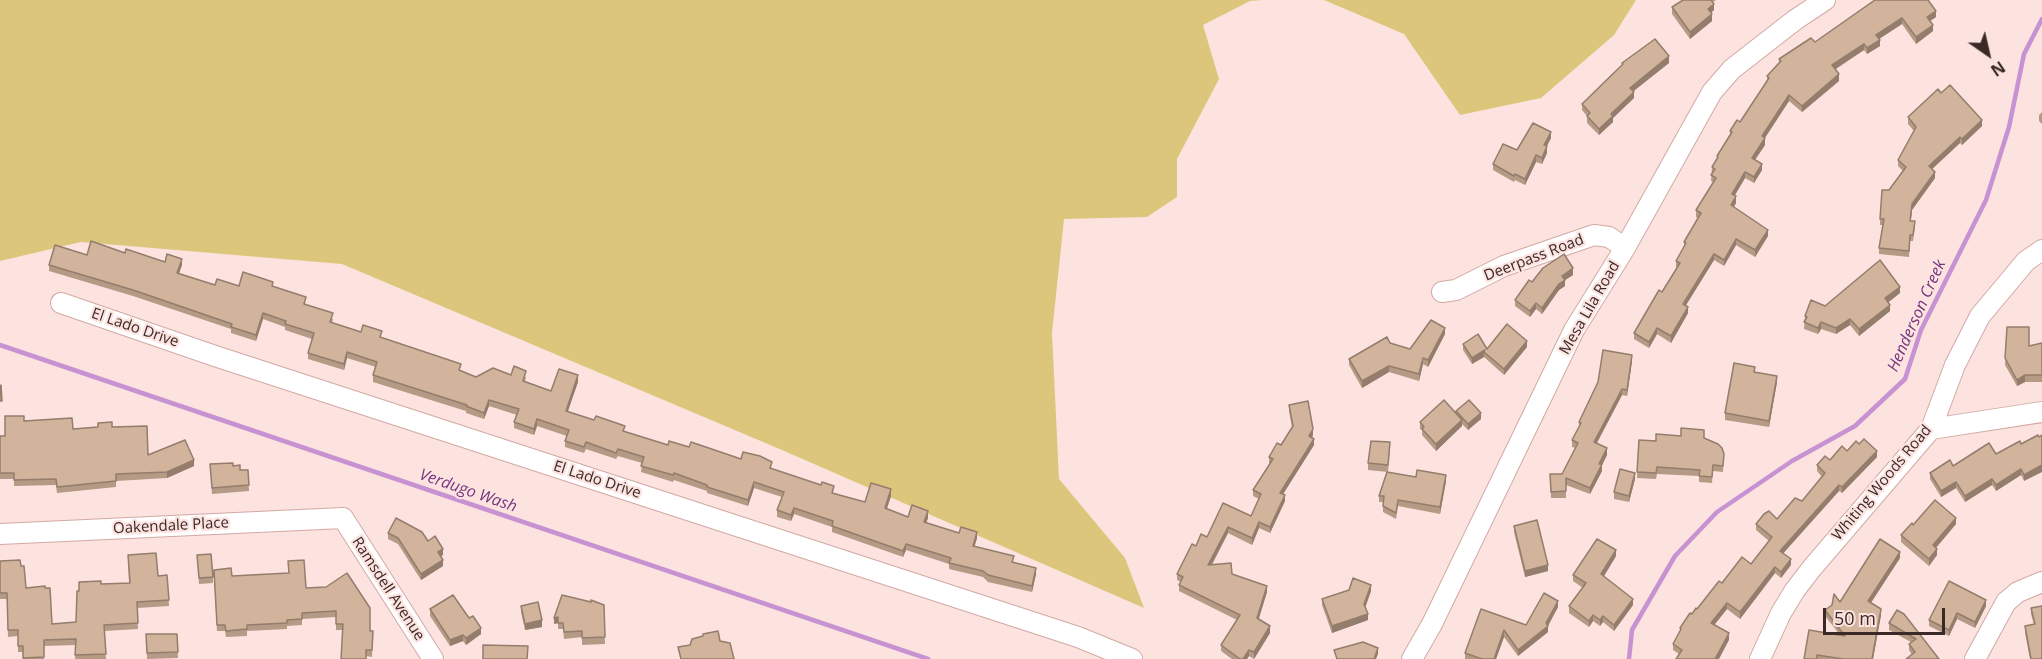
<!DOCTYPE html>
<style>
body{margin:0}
#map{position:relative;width:2042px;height:659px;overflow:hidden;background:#fde3df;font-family:"Open Sans",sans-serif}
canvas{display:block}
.north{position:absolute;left:1958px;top:24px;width:60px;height:60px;-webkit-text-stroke:4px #fde3df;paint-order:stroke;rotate:146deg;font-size:16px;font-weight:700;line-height:24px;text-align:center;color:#392927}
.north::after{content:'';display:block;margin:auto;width:21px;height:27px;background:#392927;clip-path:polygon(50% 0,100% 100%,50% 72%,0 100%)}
.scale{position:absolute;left:1823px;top:608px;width:122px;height:27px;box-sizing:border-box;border:3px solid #392927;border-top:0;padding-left:8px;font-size:18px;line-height:21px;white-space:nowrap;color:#392927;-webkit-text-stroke:4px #fde3df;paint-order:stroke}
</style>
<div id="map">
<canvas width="2042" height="659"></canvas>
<div class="north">N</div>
<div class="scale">50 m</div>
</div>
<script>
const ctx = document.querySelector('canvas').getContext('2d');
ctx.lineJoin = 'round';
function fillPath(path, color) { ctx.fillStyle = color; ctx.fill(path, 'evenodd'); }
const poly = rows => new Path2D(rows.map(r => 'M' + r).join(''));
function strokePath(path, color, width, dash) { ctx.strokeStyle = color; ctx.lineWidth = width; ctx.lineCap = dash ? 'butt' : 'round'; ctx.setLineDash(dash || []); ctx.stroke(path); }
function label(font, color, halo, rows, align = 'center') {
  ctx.font = font + ' "Open Sans",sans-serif'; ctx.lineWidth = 4.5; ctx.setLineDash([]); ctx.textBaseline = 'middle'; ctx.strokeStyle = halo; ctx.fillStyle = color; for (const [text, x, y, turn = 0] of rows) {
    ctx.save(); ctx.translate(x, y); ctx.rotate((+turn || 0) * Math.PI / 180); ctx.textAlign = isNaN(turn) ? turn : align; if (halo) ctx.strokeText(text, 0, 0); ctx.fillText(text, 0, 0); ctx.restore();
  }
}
fillPath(poly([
 [0,0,1262,0,1250,1,1203,25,1219,79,1177,159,1177,197,1147,217,1064,219,1052,333,1059,479,1125,558,1144,608,782,450,342,264,81,242,0,261],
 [1324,0,1636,0,1614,35,1541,98,1460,115,1404,34]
]), '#dcc67b');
strokePath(poly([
 [0,345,928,659],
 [1629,659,1632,630,1675,556,1717,512,1792,461,1855,426,1905,379,1921,330,1986,200,2009,127,2024,54,2042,19]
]), '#c792d2', 4.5);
const minor = poly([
 [1442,292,1456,290,1504,266,1594,235,1609,237,1625,248],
 [61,303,215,356,1078,637,1132,659],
 [1931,429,2042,412],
 [0,534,343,518,433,659],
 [1412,659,1432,624,1574,330,1625,248,1712,92,1732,69,1795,20,1825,0],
 [1760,659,1781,613,1795,590,1812,568,1931,429,1955,365,1980,316,2026,261,2042,250],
 [1975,659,2006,602,2018,592,2042,582]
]);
strokePath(minor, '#d2a9a4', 22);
strokePath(minor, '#fff', 20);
fillPath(poly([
 [1683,0,1716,0,1713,2,1714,10,1711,13,1712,21,1690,39,1672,14,1672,7],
 [1875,0,1936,17,1930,21,1933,31,1916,44,1902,24,1879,39,1880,46,1867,54,1864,50,1836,69,1839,81,1802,112,1789,101,1765,138,1765,145,1755,160,1762,170,1754,183,1745,178,1735,195,1736,203,1734,207,1768,236,1755,257,1736,245,1724,266,1714,260,1686,305,1688,313,1671,343,1657,334,1649,348,1634,339,1634,333,1662,292,1677,268,1676,267,1676,261,1684,248,1684,242,1698,218,1696,217,1696,210,1713,182,1711,181,1712,167,1717,159,1717,156,1730,134,1730,131,1740,122,1767,81,1767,76,1779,62,1779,59,1815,42],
 [1622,63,1669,63,1633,91,1634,98,1613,118,1613,122,1599,135,1587,123,1587,116,1582,110,1582,104,1622,65],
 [1941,93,1982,126,1962,145,1960,143,1932,169,1935,178,1912,210,1911,221,1915,228,1913,241,1910,241,1909,257,1879,254,1879,248,1883,225,1880,225,1880,219,1889,190,1903,171,1898,166,1898,160,1914,131,1908,124,1908,117],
 [2042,112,2042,124,2039,121,2039,115],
 [1551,138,1547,146,1547,153,1542,164,1536,162,1525,185,1515,180,1514,182,1493,170,1493,164,1517,150],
 [125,253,182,265,179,273,215,285,273,286,333,319,332,323,382,338,476,377,511,375,526,377,525,381,551,391,578,382,567,411,625,432,668,445,689,447,741,459,772,468,771,469,834,493,865,502,891,496,886,509,908,517,928,518,926,523,977,538,974,546,1014,563,1036,574,1032,592,988,582,983,577,949,569,949,564,906,550,903,557,832,532,832,527,794,514,791,521,777,517,777,510,782,497,754,488,748,506,707,493,707,491,674,480,673,482,641,472,642,463,618,456,616,459,586,449,584,453,565,447,565,441,567,436,537,426,534,435,514,428,514,422,517,415,489,406,484,419,466,413,466,411,373,382,373,375,376,367,347,358,344,370,308,359,308,353,312,339,285,330,285,327,263,319,256,341,231,333,231,329,133,296,49,271,49,265,87,255],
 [1573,275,1565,280,1565,286,1559,290,1542,314,1536,309,1530,317,1515,306,1515,300,1532,282],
 [1900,293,1888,302,1890,311,1859,336,1850,325,1836,334,1821,329,1818,334,1804,329,1805,316,1825,306],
 [2007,327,2029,346,2042,343,2042,382,2025,382,2017,386,2005,365],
 [1445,334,1428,367,1423,364,1419,381,1389,372,1362,388,1349,365,1349,359,1390,343,1410,349],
 [1463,344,1487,349,1527,347,1504,375,1484,357,1472,364,1463,350],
 [1632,361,1627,396,1622,395,1597,443,1607,455,1602,465,1602,471,1590,494,1566,485,1566,498,1551,498,1550,474,1562,474,1576,448,1572,447,1572,440,1579,428,1579,422],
 [1755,372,1777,382,1769,427,1725,420,1725,413],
 [1289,405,1313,435,1312,438,1314,445,1283,494,1285,501,1270,533,1259,528,1252,545,1228,533,1212,565,1267,592,1258,619,1270,633,1254,659,1249,656,1247,659,1232,659,1221,651,1221,645,1237,620,1179,591,1179,585,1181,582,1177,580,1177,574,1196,546,1207,537,1251,516,1259,499,1253,496,1253,490,1270,464,1269,463,1269,457,1281,445,1292,427,1289,411],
 [1456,411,1481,419,1468,430,1462,424,1462,426,1436,451,1422,435,1422,430,1420,429,1420,422,1456,414],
 [24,421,73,429,112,427,148,455,194,466,167,478,116,481,116,487,57,493,56,485,14,486,14,479,0,479,0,436,5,436],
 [2038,435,2024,481,2021,475,1996,491,1992,485,1965,502,1956,488,1941,497,1930,479,1930,473,1996,454,2021,444],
 [1704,438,1724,454,1723,472,1713,471,1712,483,1699,482,1699,476,1657,474,1656,479,1637,478,1639,440,1656,441],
 [1390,449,1388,472,1368,470,1368,463],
 [1847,451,1877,457,1842,493,1839,491,1783,553,1791,565,1781,578,1775,573,1740,619,1727,609,1714,625,1729,640,1679,654,1673,650,1673,644,1680,632,1680,628,1692,614,1722,583,1751,564,1769,541,1756,530,1756,524,1777,519,1802,501,1822,477,1817,471,1817,465],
 [210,464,233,466,240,470,248,470,249,491,212,494],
 [1635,479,1629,502,1614,499,1614,492],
 [1446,481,1440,514,1398,506,1396,519,1383,512,1383,502,1379,502,1379,496],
 [1956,524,1936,548,1937,555,1929,566,1901,542,1901,535,1913,525],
 [1514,526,1548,571,1525,577,1514,532],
 [388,533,428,541,443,555,441,556,443,566,421,580,398,544,388,539],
 [128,555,158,576,167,575,169,606,137,608,138,629,104,631,106,659,75,659,76,645,44,646,44,659,23,659,23,652,18,652,18,636,8,637,7,599,0,599,0,561,21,566,26,588,52,624,76,622,79,591,101,584,129,583],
 [197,555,213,577,213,583,199,584],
 [1616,556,1604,576,1633,605,1614,631,1603,622,1600,626,1593,621,1589,627,1569,613,1569,606,1583,588,1573,581,1573,575],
 [1900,558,1871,603,1881,615,1873,659,1804,659,1840,635,1825,616,1825,610,1840,602],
 [214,576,232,576,306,588,370,631,373,631,372,657,366,656,342,630,336,630,336,617,302,619,302,625,287,626,287,629,247,631,247,636,226,637,225,631,217,631],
 [1371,591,1365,607,1368,620,1332,633,1322,605,1322,599],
 [604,605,605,644,582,645,582,637,564,639,563,629,558,629,558,623,554,624],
 [521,606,542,627,525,630,521,612],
 [1986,606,1975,628,1957,619,1949,636,1929,626,1929,620],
 [1558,607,1548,625,1548,632,1518,656,1504,637,1496,659,1465,659,1465,653,1481,609,1526,625],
 [2031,608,2042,659,2030,659,2025,633,2025,626,2034,625,2031,614],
 [430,609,469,618,481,634,466,645,463,641,450,646,430,616],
 [1897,610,1939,659,1912,655,1909,650,1909,644,1911,642,1889,630,1889,623],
 [146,634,177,634,178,658,147,659]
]), '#b59a85');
fillPath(poly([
 [1714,4,1714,10,1708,15,1708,9],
 [1936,11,1936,17,1927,23,1927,17],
 [1712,14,1712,21,1690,39,1690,32],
 [1902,18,1902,24,1876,41,1876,35],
 [1933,25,1933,31,1916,44,1916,37],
 [1880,40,1880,46,1867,54,1867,48],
 [1864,44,1864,50,1832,71,1832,65],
 [1669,56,1669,63,1630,94,1630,88],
 [1839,74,1839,81,1802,112,1802,106],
 [1634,92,1634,98,1613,118,1613,122,1599,135,1599,129,1611,114],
 [1789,95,1789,101,1762,142,1762,136],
 [1982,120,1982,126,1962,145,1962,139],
 [1551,132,1551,138,1544,151,1544,145],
 [1960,137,1960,143,1929,172,1929,166],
 [1765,138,1765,145,1752,164,1752,158],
 [1547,146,1547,153,1542,164,1542,158],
 [1536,155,1536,162,1525,185,1525,179],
 [1762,164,1762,170,1754,183,1754,177],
 [1745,172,1745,178,1732,200,1732,194],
 [1935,172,1935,178,1912,210,1910,227,1912,204],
 [1736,196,1736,203,1731,211,1731,205],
 [1768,230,1768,236,1755,257,1755,250],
 [1736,239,1736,245,1724,266,1724,260],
 [1714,254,1714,260,1683,310,1683,304],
 [182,259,182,265,177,279,177,273],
 [1573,268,1573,275,1565,280,1565,286,1559,290,1542,314,1542,308,1562,276],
 [1900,287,1900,293,1885,305,1885,298],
 [1536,303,1536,309,1530,317,1530,311],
 [1890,305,1890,311,1859,336,1859,329],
 [1688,307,1688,313,1671,343,1671,336],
 [263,313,263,319,256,341,256,335],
 [1850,319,1850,325,1836,334,1836,328],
 [1821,322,1821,329,1818,334,1818,328],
 [1445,328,1445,334,1428,367,1428,360],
 [1657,328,1657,334,1649,348,1649,342],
 [1527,341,1527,347,1504,375,1504,369],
 [1485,350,1484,352,1484,357,1472,364,1472,358],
 [347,352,347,358,344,370,344,364],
 [1632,355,1632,361,1627,396,1627,390],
 [1423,358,1423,364,1419,381,1419,374],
 [1389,366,1389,372,1362,388,1362,381],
 [578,375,578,382,566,417,566,411],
 [2025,375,2025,382,2017,386,2017,380],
 [1777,376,1777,382,1769,427,1769,421],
 [1622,389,1622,395,1594,448,1594,442],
 [489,400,489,406,484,419,484,413],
 [1481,413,1481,419,1468,430,1468,424],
 [537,419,537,426,534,435,534,429],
 [1462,420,1462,426,1436,451,1436,444],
 [1313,429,1313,435,1309,442,1309,436],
 [1314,439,1314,445,1280,499,1280,493],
 [1607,448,1607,455,1602,465,1602,471,1590,494,1590,488,1599,464],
 [1877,451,1877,457,1842,493,1842,487],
 [194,460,194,466,167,478,167,472],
 [2042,465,2042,472,2024,481,2024,475],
 [2021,469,2021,475,1996,491,1996,485],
 [1635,473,1635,479,1629,502,1629,496],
 [1446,475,1446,481,1440,514,1440,507],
 [1992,479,1992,485,1965,502,1965,496],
 [754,482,754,488,748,506,748,500],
 [1956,482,1956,488,1941,497,1941,491],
 [1839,485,1839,491,1780,557,1780,551],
 [891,489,891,496,885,515,885,508],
 [1285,495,1285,501,1270,533,1270,527],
 [794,508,794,514,791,521,791,515],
 [928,511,928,518,924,529,924,522],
 [1956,518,1956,524,1933,551,1933,545],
 [1259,522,1259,528,1252,545,1252,538],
 [1228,527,1228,533,1208,571,1208,565],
 [977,532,977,538,973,552,973,546],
 [906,544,906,550,903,557,903,551],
 [443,549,443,555,438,558,438,552],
 [1937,549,1937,555,1929,566,1929,559],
 [1616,550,1616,556,1601,581,1601,574],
 [1900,552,1900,558,1868,607,1868,601],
 [1791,559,1791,565,1781,578,1781,572],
 [443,560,443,566,421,580,421,574],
 [1548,565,1548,571,1525,577,1525,571],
 [1775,567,1775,573,1740,619,1740,612],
 [1036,568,1036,574,1032,592,1032,586],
 [1371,585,1371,591,1364,611,1364,604],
 [1267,586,1267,592,1257,625,1257,618],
 [1633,599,1633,605,1614,631,1614,625],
 [1986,600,1986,606,1975,628,1975,622],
 [1558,601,1558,607,1548,626,1548,632,1518,656,1518,650,1546,623],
 [1727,603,1727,609,1711,629,1711,623],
 [1881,609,1881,615,1873,659,1872,659],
 [1957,613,1957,619,1949,636,1949,630],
 [1368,614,1368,620,1332,633,1332,626],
 [1593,615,1593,621,1589,627,1589,621],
 [1603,616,1603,622,1600,626,1600,620],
 [558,617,558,623,554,624,554,618],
 [542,620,542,627,525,630,525,624],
 [1270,626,1270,633,1254,659,1254,652],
 [481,628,481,634,466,645,466,638],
 [1504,630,1504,637,1496,659,1494,659],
 [1729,633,1729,640,1719,659,1715,659],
 [463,635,463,641,450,646,450,640],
 [1378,648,1378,654,1376,659,1374,659],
 [1249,650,1249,656,1247,659,1243,659]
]), '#937d6c');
const building = poly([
 [1683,0,1711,0,1714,4,1708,9,1712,14,1690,32,1672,7,1683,0],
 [1875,0,1928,0,1936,11,1927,17,1933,25,1916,37,1902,18,1876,35,1880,40,1867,48,1864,44,1832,65,1839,74,1802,106,1789,95,1762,136,1765,138,1752,158,1762,164,1754,177,1745,172,1732,194,1736,196,1731,205,1768,230,1755,250,1736,239,1724,260,1714,254,1683,304,1688,307,1671,336,1657,328,1649,342,1634,333,1659,290,1662,292,1680,263,1676,261,1686,243,1684,242,1701,213,1696,210,1716,178,1711,175,1715,169,1712,167,1718,157,1717,156,1732,132,1730,131,1737,120,1740,122,1769,78,1767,76,1781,61,1779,59,1811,38,1815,42,1875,0],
 [1655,39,1669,56,1630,88,1634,92,1611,114,1613,116,1599,129,1587,116,1590,113,1582,104,1623,64,1622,63,1655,39],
 [1950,85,1982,120,1962,139,1960,137,1929,166,1935,172,1912,204,1910,221,1915,221,1913,235,1910,235,1909,251,1879,248,1884,219,1880,219,1882,190,1889,190,1906,167,1898,160,1916,127,1908,117,1938,89,1941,93,1950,85],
 [1533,123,1551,132,1544,145,1547,146,1542,158,1536,155,1525,179,1515,174,1514,176,1493,164,1503,144,1517,150,1533,123],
 [91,241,125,253,126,249,165,262,167,254,182,259,177,273,215,285,217,279,239,286,243,272,273,282,272,286,306,297,304,304,333,313,330,322,361,332,363,325,382,331,380,337,461,364,459,370,476,377,493,368,511,375,514,366,526,371,523,381,551,391,559,369,578,375,566,411,594,420,596,416,625,426,623,431,668,445,669,441,689,447,691,442,741,459,743,452,760,456,772,462,770,468,821,485,822,482,834,486,832,493,865,502,871,483,891,489,885,508,908,517,912,505,928,511,924,522,959,533,961,527,977,532,973,546,1014,556,1012,562,1036,568,1032,586,988,575,983,571,949,563,951,558,906,544,903,551,832,526,833,521,794,508,791,515,777,510,784,492,754,482,748,500,707,487,707,485,674,473,673,475,641,466,644,457,618,449,616,453,586,442,584,447,565,441,569,430,537,419,534,429,514,422,519,409,489,400,484,413,466,406,467,405,373,375,377,362,347,352,344,364,308,353,314,333,285,324,286,321,263,313,256,335,231,327,232,324,133,290,49,265,55,245,87,255,91,241],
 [1564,254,1573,268,1562,276,1565,280,1559,284,1542,308,1536,303,1530,311,1515,300,1529,280,1532,282,1543,268,1564,254],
 [1880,260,1900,287,1885,298,1890,305,1859,329,1850,319,1836,328,1821,322,1818,328,1804,322,1807,317,1805,316,1811,300,1825,306,1880,260],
 [1431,320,1445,328,1428,360,1423,358,1419,374,1389,366,1362,381,1349,359,1387,337,1390,343,1410,349,1431,320],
 [1507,324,1527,341,1504,369,1484,352,1485,350,1472,358,1463,344,1478,334,1487,349,1507,324],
 [2007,327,2029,327,2029,346,2042,343,2042,375,2025,375,2017,380,2005,358,2007,327],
 [1603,350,1632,355,1627,390,1622,389,1594,442,1607,448,1599,464,1602,464,1590,488,1566,478,1566,491,1551,492,1550,474,1562,474,1578,443,1572,440,1581,423,1579,422,1598,382,1603,350],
 [1734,363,1755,367,1754,372,1777,376,1769,421,1725,413,1734,363],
 [1,385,2,401,0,401,0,386,1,385],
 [1444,400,1462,420,1436,444,1422,429,1424,427,1420,422,1444,400],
 [1469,400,1481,413,1468,424,1456,411,1469,400],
 [1308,401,1313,429,1309,436,1314,439,1280,493,1285,495,1270,527,1259,522,1252,538,1228,527,1208,565,1231,563,1232,574,1267,586,1257,618,1270,626,1254,652,1249,650,1243,659,1240,659,1221,645,1240,615,1179,585,1183,577,1177,574,1192,544,1196,546,1201,534,1207,537,1223,503,1251,516,1261,494,1253,490,1273,459,1269,457,1277,443,1281,445,1293,426,1289,405,1308,401],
 [5,416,24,416,24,421,72,418,73,429,98,427,98,423,112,422,112,427,147,426,148,455,185,440,194,460,167,472,116,474,116,481,57,487,56,479,14,480,14,473,0,473,0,436,5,436,5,416],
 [1681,428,1704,430,1704,438,1718,444,1722,448,1724,454,1723,466,1713,465,1712,477,1699,476,1700,470,1657,467,1656,473,1637,472,1639,440,1656,441,1656,434,1681,436,1681,428],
 [2038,435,2039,437,2042,435,2042,465,2024,475,2021,469,1996,485,1992,479,1965,496,1956,482,1941,491,1930,473,1950,460,1953,466,1989,443,1996,454,2020,441,2021,444,2038,435],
 [1864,439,1877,451,1842,487,1839,485,1780,551,1791,559,1781,572,1775,567,1740,612,1727,603,1711,623,1729,633,1715,659,1676,659,1682,650,1673,644,1681,629,1680,628,1690,613,1692,614,1696,608,1697,609,1719,581,1722,583,1742,557,1751,564,1772,537,1756,524,1764,514,1769,511,1777,519,1795,498,1802,501,1825,473,1817,465,1825,456,1830,460,1842,446,1847,451,1856,441,1859,444,1864,439],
 [1371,441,1390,442,1388,465,1368,463,1371,441],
 [233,463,233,466,240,465,240,470,248,470,249,485,212,488,210,464,233,463],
 [1620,469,1635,473,1629,496,1614,492,1620,469],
 [1417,470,1446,475,1440,507,1398,500,1396,513,1383,506,1384,496,1379,496,1387,472,1416,477,1417,470],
 [1935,500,1956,518,1933,545,1937,549,1929,559,1901,535,1912,523,1913,525,1935,500],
 [396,518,422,532,428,541,435,536,443,549,438,552,443,560,421,574,398,538,388,533,396,518],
 [1537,520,1548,565,1525,571,1514,526,1537,520],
 [1597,539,1616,550,1601,574,1633,599,1614,625,1603,616,1600,620,1593,615,1589,621,1569,606,1586,583,1573,575,1597,539],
 [1880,539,1900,552,1868,601,1881,609,1872,659,1843,659,1817,655,1817,659,1804,659,1809,630,1845,636,1825,610,1832,605,1834,594,1840,602,1880,539],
 [156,553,158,576,167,575,169,600,137,602,138,623,104,625,106,654,75,655,76,639,44,640,44,657,23,658,23,646,18,646,18,630,8,630,7,593,0,593,0,561,20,560,21,566,24,566,26,588,45,586,45,588,50,588,52,624,76,622,77,591,79,591,79,582,101,581,101,584,130,583,128,555,156,553],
 [211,554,213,577,199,578,197,555,211,554],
 [304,560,306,588,326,587,347,573,370,608,370,631,373,631,372,650,366,650,366,659,341,659,343,624,336,624,336,611,302,613,302,619,287,620,287,623,247,625,247,629,226,631,225,625,217,625,214,570,231,568,232,576,289,573,288,561,304,560],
 [1353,578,1371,585,1364,604,1368,614,1332,626,1322,599,1349,590,1353,578],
 [1949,581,1986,600,1975,622,1957,613,1949,630,1929,620,1949,581],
 [1544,593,1558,601,1546,623,1548,626,1518,650,1504,630,1494,659,1482,659,1465,653,1481,609,1526,625,1544,593],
 [453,595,469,618,473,616,481,628,466,638,463,635,450,640,430,609,453,595],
 [562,595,591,602,591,600,604,605,605,637,582,638,582,631,564,632,563,623,558,623,558,617,554,618,562,595],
 [538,602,542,620,525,624,521,606,538,602],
 [2042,606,2042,659,2031,659,2025,626,2035,624,2031,608,2042,606],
 [1897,610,1904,614,1939,659,1906,659,1915,652,1909,644,1916,639,1889,623,1897,610],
 [718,631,720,641,730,643,734,659,681,659,678,647,690,645,692,639,703,636,703,634,718,631],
 [146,634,177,634,178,652,147,653,146,634],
 [1363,642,1378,648,1374,659,1337,659,1334,650,1363,642],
 [483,645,528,646,527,659,483,659,483,645]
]);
fillPath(building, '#d2b39b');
strokePath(building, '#937d6c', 1.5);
label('15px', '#392927', '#fde3df', [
 ["Deerpass Road",1534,258,-21],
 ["Mesa Lila Road",1590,308,-60],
 ["El Lado Drive",135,328,19],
 ["El Lado Drive",597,480,18],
 ["Whiting Woods Road",1882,483,-50],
 ["Oakendale Place",171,526,-3],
 ["Ramsdell Avenue",388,589,57]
]);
label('italic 16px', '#743481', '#fde3df', [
 ["Henderson Creek",1917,316,-66],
 ["Verdugo Wash",468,491,19]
]);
</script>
